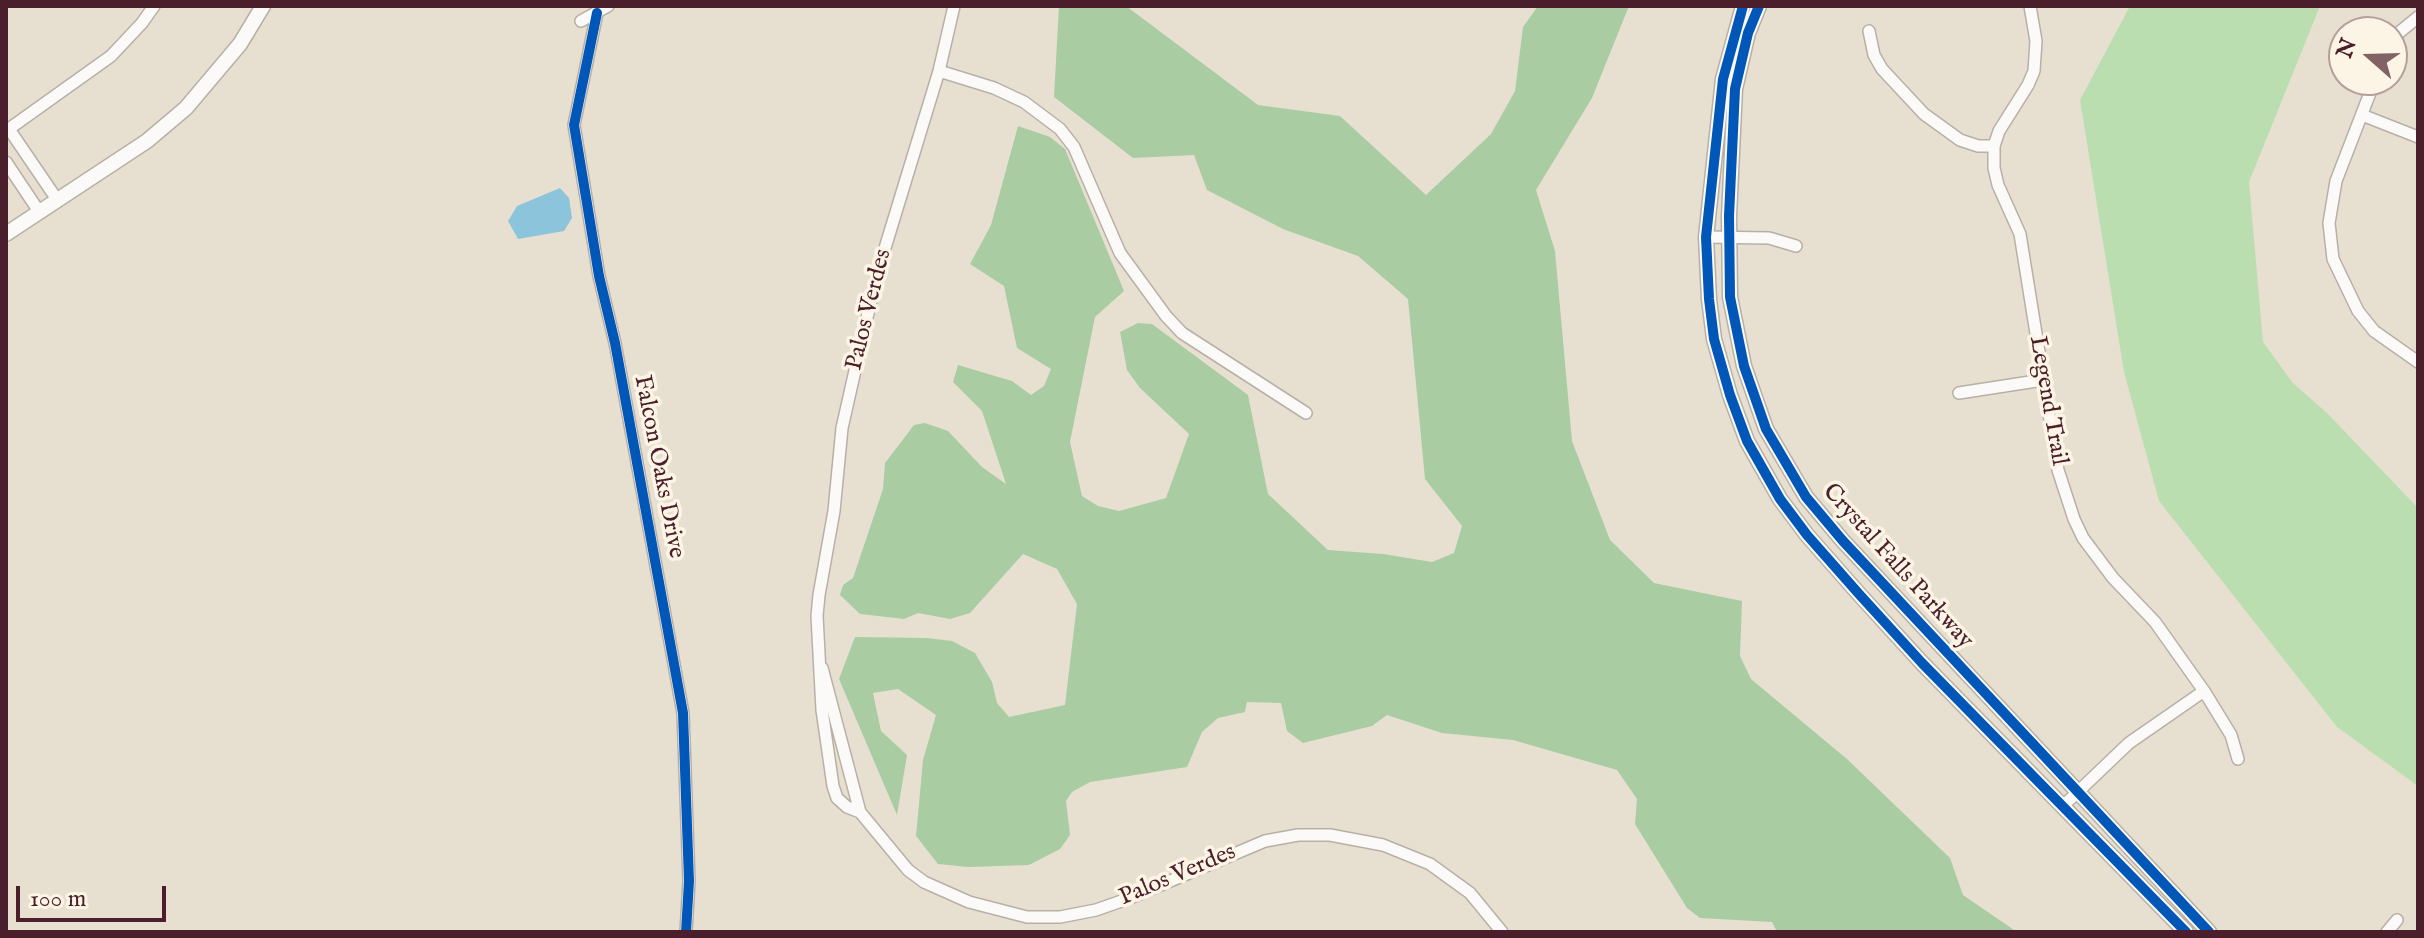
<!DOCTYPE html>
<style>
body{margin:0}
#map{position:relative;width:2424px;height:938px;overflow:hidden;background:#e7e0d0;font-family:"IM FELL English",serif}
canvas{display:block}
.frame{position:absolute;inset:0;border:8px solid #4a1f2b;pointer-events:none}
.north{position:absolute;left:2328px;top:16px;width:80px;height:80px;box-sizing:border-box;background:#fcf5e5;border:2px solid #b59f9b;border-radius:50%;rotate:290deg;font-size:22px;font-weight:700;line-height:32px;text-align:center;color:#4a1f2b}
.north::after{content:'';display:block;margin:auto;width:28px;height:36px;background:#816365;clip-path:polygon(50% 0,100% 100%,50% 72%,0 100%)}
.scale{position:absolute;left:16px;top:886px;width:150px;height:36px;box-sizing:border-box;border:4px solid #4a1f2b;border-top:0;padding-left:10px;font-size:24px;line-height:28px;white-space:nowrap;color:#4a1f2b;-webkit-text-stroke:6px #fcf5e5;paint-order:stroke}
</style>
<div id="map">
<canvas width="2424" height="938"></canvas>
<div class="frame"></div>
<div class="north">N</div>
<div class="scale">100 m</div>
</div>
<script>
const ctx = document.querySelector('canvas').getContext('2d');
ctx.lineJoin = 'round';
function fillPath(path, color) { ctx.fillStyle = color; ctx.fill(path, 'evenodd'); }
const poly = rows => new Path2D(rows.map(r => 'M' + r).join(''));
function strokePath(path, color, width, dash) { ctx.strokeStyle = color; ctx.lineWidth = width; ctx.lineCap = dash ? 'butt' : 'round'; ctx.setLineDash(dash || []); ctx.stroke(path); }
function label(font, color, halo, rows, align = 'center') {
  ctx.font = font + ' "IM FELL English",serif'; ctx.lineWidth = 7; ctx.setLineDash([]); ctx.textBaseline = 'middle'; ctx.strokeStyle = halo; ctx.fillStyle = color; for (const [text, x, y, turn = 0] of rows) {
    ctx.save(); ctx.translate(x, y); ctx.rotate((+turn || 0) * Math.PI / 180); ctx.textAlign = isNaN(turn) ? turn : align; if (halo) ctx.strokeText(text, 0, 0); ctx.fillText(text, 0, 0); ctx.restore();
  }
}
fillPath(poly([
 [2130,6,2320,6,2249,182,2263,342,2293,383,2327,413,2418,508,2418,786,2337,727,2159,501,2124,372,2080,100]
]), '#bbdeb0');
fillPath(poly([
 [1059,6,1126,6,1258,105,1340,116,1426,195,1491,134,1515,91,1523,27,1538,6,1629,6,1592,98,1536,190,1555,251,1572,441,1610,540,1654,583,1742,601,1740,656,1751,679,1847,759,1950,858,1963,895,2017,932,1777,932,1772,922,1700,918,1687,908,1635,824,1637,799,1617,770,1513,740,1442,733,1387,715,1372,726,1303,743,1287,731,1281,703,1247,702,1245,712,1218,718,1202,732,1187,767,1090,782,1072,792,1066,801,1070,835,1060,849,1029,865,968,867,938,864,916,836,923,760,936,715,898,689,873,693,881,731,907,755,897,815,839,679,855,637,927,638,952,641,975,653,992,682,997,703,1009,717,1065,705,1077,604,1057,569,1023,554,970,613,950,619,918,613,904,619,860,614,840,595,843,585,853,578,883,489,885,463,914,425,925,423,948,431,982,467,1006,484,982,411,953,382,958,365,1012,381,1031,395,1044,386,1051,369,1017,348,1004,286,970,264,991,225,1018,126,1050,137,1065,149,1124,291,1095,317,1070,442,1082,496,1098,506,1119,511,1166,498,1189,434,1140,388,1127,370,1120,332,1138,323,1152,324,1248,395,1268,494,1328,550,1383,554,1432,562,1454,553,1462,526,1425,479,1408,299,1358,256,1283,229,1207,190,1194,155,1133,158,1054,97]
]), '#aacca3');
fillPath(poly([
 [560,188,569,198,572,218,564,231,518,239,508,221,517,206]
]), '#8cc4dc');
const minor = poly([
 [2030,6,2036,41,2034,71,2028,85,1999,131,1994,146,1994,168,1998,185,2020,234,2058,470,2074,519,2083,538,2113,578,2155,622,2204,691,2231,735,2238,759],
 [597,13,574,125,599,276,615,343,683,713,689,881,686,932],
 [581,21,608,6],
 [1869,31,1874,55,1882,69,1924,114,1960,140,1978,146,1994,146],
 [2392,42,2396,35,2418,17],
 [939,71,994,88,1024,102,1060,129,1074,147,1120,253,1166,316,1182,333,1306,413],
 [2375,80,2336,181,2329,223,2333,259,2358,311,2374,331,2418,362],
 [2362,115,2418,137],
 [9,129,58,201],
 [6,131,111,56,142,23,154,6],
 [6,162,40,213],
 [1706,237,1769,238,1796,246],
 [1959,393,2043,380],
 [822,668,860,812,908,870,924,882,969,902,1027,917,1060,917,1096,910,1130,898,1265,841,1298,835,1330,835,1383,845,1430,864,1470,893,1502,932],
 [2062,807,2129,743,2204,691],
 [860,812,847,807,837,798,833,786,822,710,817,616,819,595,834,511,842,428,868,313,878,271,939,71,954,6],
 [2387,932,2397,920]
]);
const tertiary = poly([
 [1743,6,1723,79,1706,237,1709,299,1714,339,1730,395,1747,441,1780,499,1807,535,1859,594,1922,663,2186,932],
 [1759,6,1748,33,1735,89,1729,216,1730,297,1744,366,1766,429,1806,497,1843,541,2209,932],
 [6,234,147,141,186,108,240,44,263,6]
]);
strokePath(minor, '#b8b0a7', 14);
strokePath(tertiary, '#b8b0a7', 17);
strokePath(minor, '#fbfaf8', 11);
strokePath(tertiary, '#fbfaf8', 14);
strokePath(poly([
 [1743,6,1723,79,1706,237,1709,299,1714,339,1730,395,1747,441,1780,499,1807,535,1859,594,1922,663,2186,932],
 [1759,6,1748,33,1735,89,1729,216,1730,297,1744,366,1766,429,1806,497,1843,541,2209,932],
 [597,13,574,125,599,276,615,343,683,713,689,881,686,932]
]), '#0057b8', 10);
label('24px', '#4a1f2b', '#fcf5e5', [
 ["Palos Verdes",870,310,-76],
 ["Legend Trail",2047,401,80],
 ["Falcon Oaks Drive",658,467,79],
 ["Crystal Falls Parkway",1897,567,48],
 ["Palos Verdes",1178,876,-23]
]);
</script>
